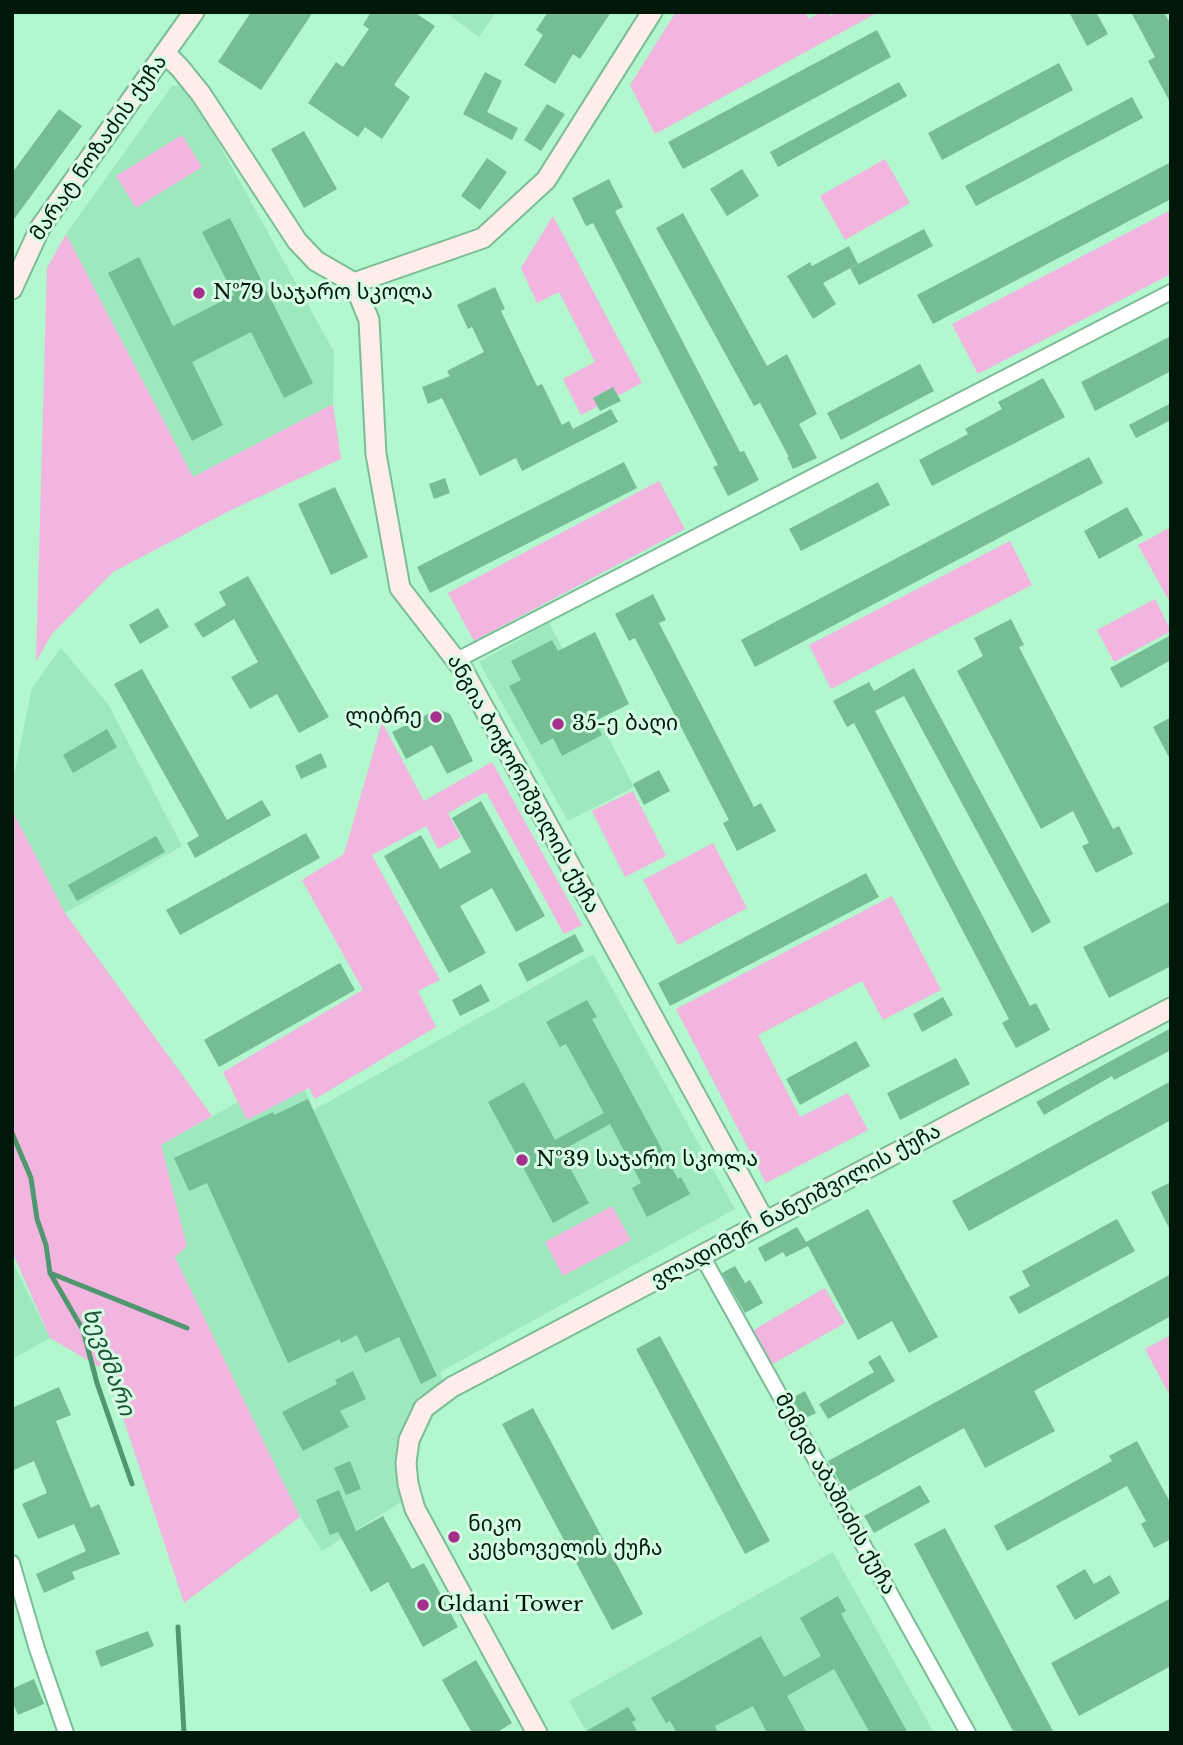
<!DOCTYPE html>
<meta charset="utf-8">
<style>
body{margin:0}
#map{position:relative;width:1183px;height:1745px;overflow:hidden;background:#b2f7cd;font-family:"Libre Baskerville",serif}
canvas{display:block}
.frame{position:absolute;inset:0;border:14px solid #00180a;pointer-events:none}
</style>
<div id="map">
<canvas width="1183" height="1745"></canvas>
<div class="frame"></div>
</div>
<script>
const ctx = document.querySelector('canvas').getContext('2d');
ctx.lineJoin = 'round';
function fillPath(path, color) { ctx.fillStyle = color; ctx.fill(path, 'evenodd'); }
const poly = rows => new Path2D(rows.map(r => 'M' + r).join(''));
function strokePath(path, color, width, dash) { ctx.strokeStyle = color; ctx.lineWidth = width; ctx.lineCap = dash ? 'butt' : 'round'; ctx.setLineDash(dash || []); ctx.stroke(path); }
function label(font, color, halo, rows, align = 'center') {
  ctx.font = font + ' "Libre Baskerville","Noto Sans Georgian",serif'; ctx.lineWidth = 6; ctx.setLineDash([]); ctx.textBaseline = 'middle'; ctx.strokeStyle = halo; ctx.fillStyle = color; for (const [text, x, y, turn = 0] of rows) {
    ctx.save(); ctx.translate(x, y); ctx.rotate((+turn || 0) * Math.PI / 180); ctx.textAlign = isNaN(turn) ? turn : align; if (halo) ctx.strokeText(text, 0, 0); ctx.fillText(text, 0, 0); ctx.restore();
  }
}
fillPath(poly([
 [445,12,496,12,479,37],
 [172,86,187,86,334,352,333,404,193,477,66,234],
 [549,623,634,787,568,821,479,662],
 [61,648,108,704,182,846,65,913,12,810,12,785,32,688],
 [593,954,735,1209,440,1372,443,1381,418,1397,401,1446,403,1501,322,1551,300,1517,175,1257,161,1145,295,1070,314,1110],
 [12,1261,50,1338,12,1359],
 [833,1552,934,1733,587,1733,569,1701]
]), '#9de8bd');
fillPath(poly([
 [676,12,805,12,809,19,821,12,828,12,831,16,838,12,875,14,655,134,630,85],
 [182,135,202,167,136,208,116,176],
 [885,159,910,203,845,240,820,196],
 [1171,210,1171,274,978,374,952,324],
 [553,216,642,383,581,415,563,379,595,362,559,292,537,303,521,268],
 [66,234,193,477,333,404,341,459,231,510,113,572,51,635,36,662,47,268],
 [659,481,685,529,474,641,448,593],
 [1171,527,1171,604,1138,545],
 [1010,541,1032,585,831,689,809,645],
 [1155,599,1171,631,1114,662,1097,630],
 [382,722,424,801,492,762,582,925,564,934,486,792,448,813,461,837,438,849,426,826,372,855,440,980,418,991,436,1027,315,1099,309,1088,247,1120,223,1072,363,990,302,880,344,854],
 [633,791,666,856,625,877,592,811],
 [12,810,65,913,212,1116,161,1145,187,1246,175,1257,300,1517,184,1603,108,1372,50,1338,12,1251],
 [713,843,747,908,678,945,643,880],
 [892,896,941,990,883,1020,862,981,758,1035,800,1117,848,1093,868,1130,766,1183,676,1009],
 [612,1206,631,1240,563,1276,545,1242],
 [825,1288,845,1323,771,1365,752,1331],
 [1171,1335,1171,1398,1145,1349]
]), '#f2b5e0');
strokePath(poly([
 [12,1133,31,1178,37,1219,46,1245,50,1273,83,1330,97,1383,132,1484],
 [50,1273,187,1328],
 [178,1627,184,1733]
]), '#4f976f', 5);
fillPath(poly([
 [251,12,313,12,261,90,218,62],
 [371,12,414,12,435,26,394,85,410,97,382,139,365,127,358,137,308,103,336,62,343,67,369,29,363,25],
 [548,12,611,12,580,59,573,54,555,84,524,65,543,35,536,30],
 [1069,12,1096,12,1108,34,1087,46],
 [1131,12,1164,12,1171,25,1171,104,1148,61,1155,57],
 [877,30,891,57,683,169,668,142],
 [1059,63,1073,90,942,160,928,133],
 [485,72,502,81,487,112,518,128,512,140,463,114],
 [899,82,907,96,778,167,770,152],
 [1132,97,1143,118,976,206,965,186],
 [547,104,565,114,541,151,524,140],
 [59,109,82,126,12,222,12,173],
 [304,131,337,189,304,208,271,149],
 [487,158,507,172,480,210,461,196],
 [1171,162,1171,199,933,324,917,295],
 [742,169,759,196,727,216,710,189],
 [609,179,623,207,615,211,740,452,744,451,759,480,728,496,713,467,718,465,593,223,586,226,572,198],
 [683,213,767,366,787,354,817,414,799,424,817,458,793,469,787,457,789,457,760,403,754,406,656,228],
 [230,218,313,383,284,398,251,332,192,362,223,425,192,441,108,273,139,257,173,326,234,295,202,232],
 [924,229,933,246,859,285,850,268],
 [849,246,858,264,823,283,836,304,813,319,787,276,810,262,812,266],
 [495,287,505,309,501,311,537,386,542,384,562,425,569,421,573,429,611,409,618,422,522,471,516,458,480,476,442,398,428,404,422,387,450,376,447,371,484,352,472,327,468,329,457,305],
 [1171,336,1171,371,1095,411,1081,382],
 [920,364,934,391,841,440,827,413],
 [1043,378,1065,417,932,486,919,460,968,434,965,429,1002,409,998,402],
 [613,387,621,401,600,411,593,398],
 [1171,403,1171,420,1136,438,1129,425],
 [1089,457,1103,483,755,667,741,640],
 [624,462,637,488,430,593,417,567],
 [445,478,450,493,434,499,429,484],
 [878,482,890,505,801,551,789,529],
 [335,487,368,557,331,575,298,504],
 [1127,507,1143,535,1099,559,1084,531],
 [248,576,329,717,299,733,277,694,250,709,231,677,258,662,234,619,203,638,194,624,226,605,219,592],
 [653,594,666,620,659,623,754,807,761,803,776,831,737,851,723,823,729,820,635,638,629,641,615,614],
 [158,608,169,627,140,644,129,625],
 [1011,619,1024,645,1019,647,1113,829,1119,826,1133,854,1096,873,1082,846,1089,843,1073,811,1041,829,957,671,983,656,974,638],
 [595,632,629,704,595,721,602,735,562,756,553,738,541,745,509,686,521,680,511,661,552,640,558,651],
 [1171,635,1171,660,1121,688,1110,668],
 [914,668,1051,922,1032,933,904,696,875,711,1030,1006,1036,1003,1050,1030,1016,1048,1002,1023,1009,1019,854,723,847,727,833,701,869,682,874,691],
 [142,669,227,820,262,800,271,815,195,858,187,843,199,836,114,684],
 [438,709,450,714,473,761,447,774,432,745,406,759,392,732],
 [1171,717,1171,761,1153,727],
 [107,729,117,747,73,773,63,755],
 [321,753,327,767,301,779,295,766],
 [659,770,670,791,644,805,633,784],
 [481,801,545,916,516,932,492,888,460,906,486,953,449,973,384,856,421,835,440,869,471,852,452,818],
 [306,833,320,858,180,935,166,910],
 [156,836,165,852,77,901,68,885],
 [866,873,879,897,670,1006,658,983],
 [1171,901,1171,966,1109,998,1083,947],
 [575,934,584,951,527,982,518,964],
 [340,963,355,990,219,1067,204,1040],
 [481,984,490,1001,460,1016,452,1000],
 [943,997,953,1015,922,1032,913,1014],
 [587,1000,597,1017,592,1019,678,1179,681,1177,690,1194,647,1217,632,1188,641,1183,610,1124,561,1151,589,1203,553,1223,488,1102,524,1082,555,1140,604,1113,566,1044,560,1047,546,1022],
 [1171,1028,1171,1050,1114,1080,1112,1076,1044,1115,1036,1102],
 [856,1041,870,1066,800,1105,786,1079],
 [956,1058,970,1084,900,1120,887,1093],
 [1171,1081,1171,1120,969,1231,952,1201],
 [308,1099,437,1376,421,1384,399,1337,365,1353,357,1335,341,1343,340,1339,288,1363,207,1183,189,1191,174,1158,273,1112,274,1115],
 [1171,1182,1171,1232,1151,1192],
 [868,1209,938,1337,909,1353,892,1321,858,1340,808,1246,786,1257,783,1252,765,1262,758,1248,797,1227,806,1242],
 [1117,1219,1135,1251,1019,1314,1009,1297,1030,1286,1022,1271],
 [735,1266,745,1283,750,1280,763,1303,745,1313,722,1273],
 [1171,1274,1171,1316,1034,1391,1055,1431,985,1468,964,1428,846,1493,828,1461],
 [660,1336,770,1541,745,1554,636,1349],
 [880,1355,895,1381,828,1419,819,1404,874,1372,868,1362],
 [353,1371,366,1399,340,1411,349,1427,303,1451,282,1412,337,1384,335,1380],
 [59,1387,71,1415,56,1421,62,1437,91,1508,99,1504,120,1554,72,1572,75,1579,44,1593,36,1574,86,1551,74,1524,38,1539,22,1504,47,1493,34,1461,12,1471,12,1408],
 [805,1391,816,1413,804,1419,792,1398],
 [533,1408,643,1614,612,1630,502,1424],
 [1137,1441,1171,1504,1171,1539,1154,1548,1141,1524,1146,1521,1127,1486,1007,1551,994,1526,1112,1461,1109,1456],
 [350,1461,361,1489,346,1495,334,1468],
 [920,1485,930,1502,874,1533,864,1516],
 [339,1490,356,1531,383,1516,412,1569,424,1563,458,1627,423,1647,388,1582,371,1592,338,1532,330,1535,316,1500],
 [945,1528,1054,1733,1014,1733,914,1544],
 [1085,1569,1094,1584,1110,1575,1120,1593,1075,1620,1056,1586],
 [838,1596,846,1611,841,1614,908,1733,870,1733,834,1669,787,1696,807,1733,767,1733,753,1706,715,1726,718,1733,677,1733,670,1721,666,1723,651,1698,761,1636,784,1677,821,1656,800,1618],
 [1171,1598,1171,1666,1079,1716,1051,1663],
 [148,1631,154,1646,101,1667,95,1651],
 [476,1660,512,1723,496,1733,472,1733,442,1680],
 [34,1679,44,1704,18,1715,12,1701,12,1689],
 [628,1707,636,1720,632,1722,638,1733,583,1733]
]), '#75be94');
const street = poly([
 [457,660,1171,292],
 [702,1256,968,1733],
 [12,1563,37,1649,66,1733]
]);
const secondary = poly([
 [165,53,180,68,201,94,297,241,316,261,354,283],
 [354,283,369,320,376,454,400,588,462,668,765,1222],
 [354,283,483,238,546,180,652,12],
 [12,289,40,228,194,12],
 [537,1733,415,1509,408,1484,406,1463,409,1440,424,1408,452,1387,1171,1008]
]);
strokePath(street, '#7abd96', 18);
strokePath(secondary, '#7abd96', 23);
strokePath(street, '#fff', 14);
strokePath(secondary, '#feeee9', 19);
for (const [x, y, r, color] of [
 [199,293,7,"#a4308b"],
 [436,717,7,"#a4308b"],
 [558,724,7,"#a4308b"],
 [522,1160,7,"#a4308b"],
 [454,1537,7,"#a4308b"],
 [423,1605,7,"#a4308b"]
]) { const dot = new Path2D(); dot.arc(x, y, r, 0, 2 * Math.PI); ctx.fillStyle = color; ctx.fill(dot); strokePath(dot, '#d5fde4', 2.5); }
label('21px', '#00180a', '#d5fde4', [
 ["მარატ ნოზაძის ქუჩა",99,148,-55],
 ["ანგია ბოჭორიშვილის ქუჩა",523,784,61],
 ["ვლადიმერ ნანეიშვილის ქუჩა",796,1206,-28],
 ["მემედ აბაშიძის ქუჩა",835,1494,61]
]);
label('21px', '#00180a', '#d5fde4', [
 ["№79 საჯარო სკოლა",213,293],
 ["ლიბრე",422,717,"right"],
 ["35-ე ბაღი",572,724],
 ["№39 საჯარო სკოლა",536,1160],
 ["ნიკო",468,1525],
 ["კეცხოველის ქუჩა",468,1549],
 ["Gldani Tower",437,1605]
], 'left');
label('italic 23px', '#1a5135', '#d5fde4', [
 ["ხევძმარი",108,1362,70]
]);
</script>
